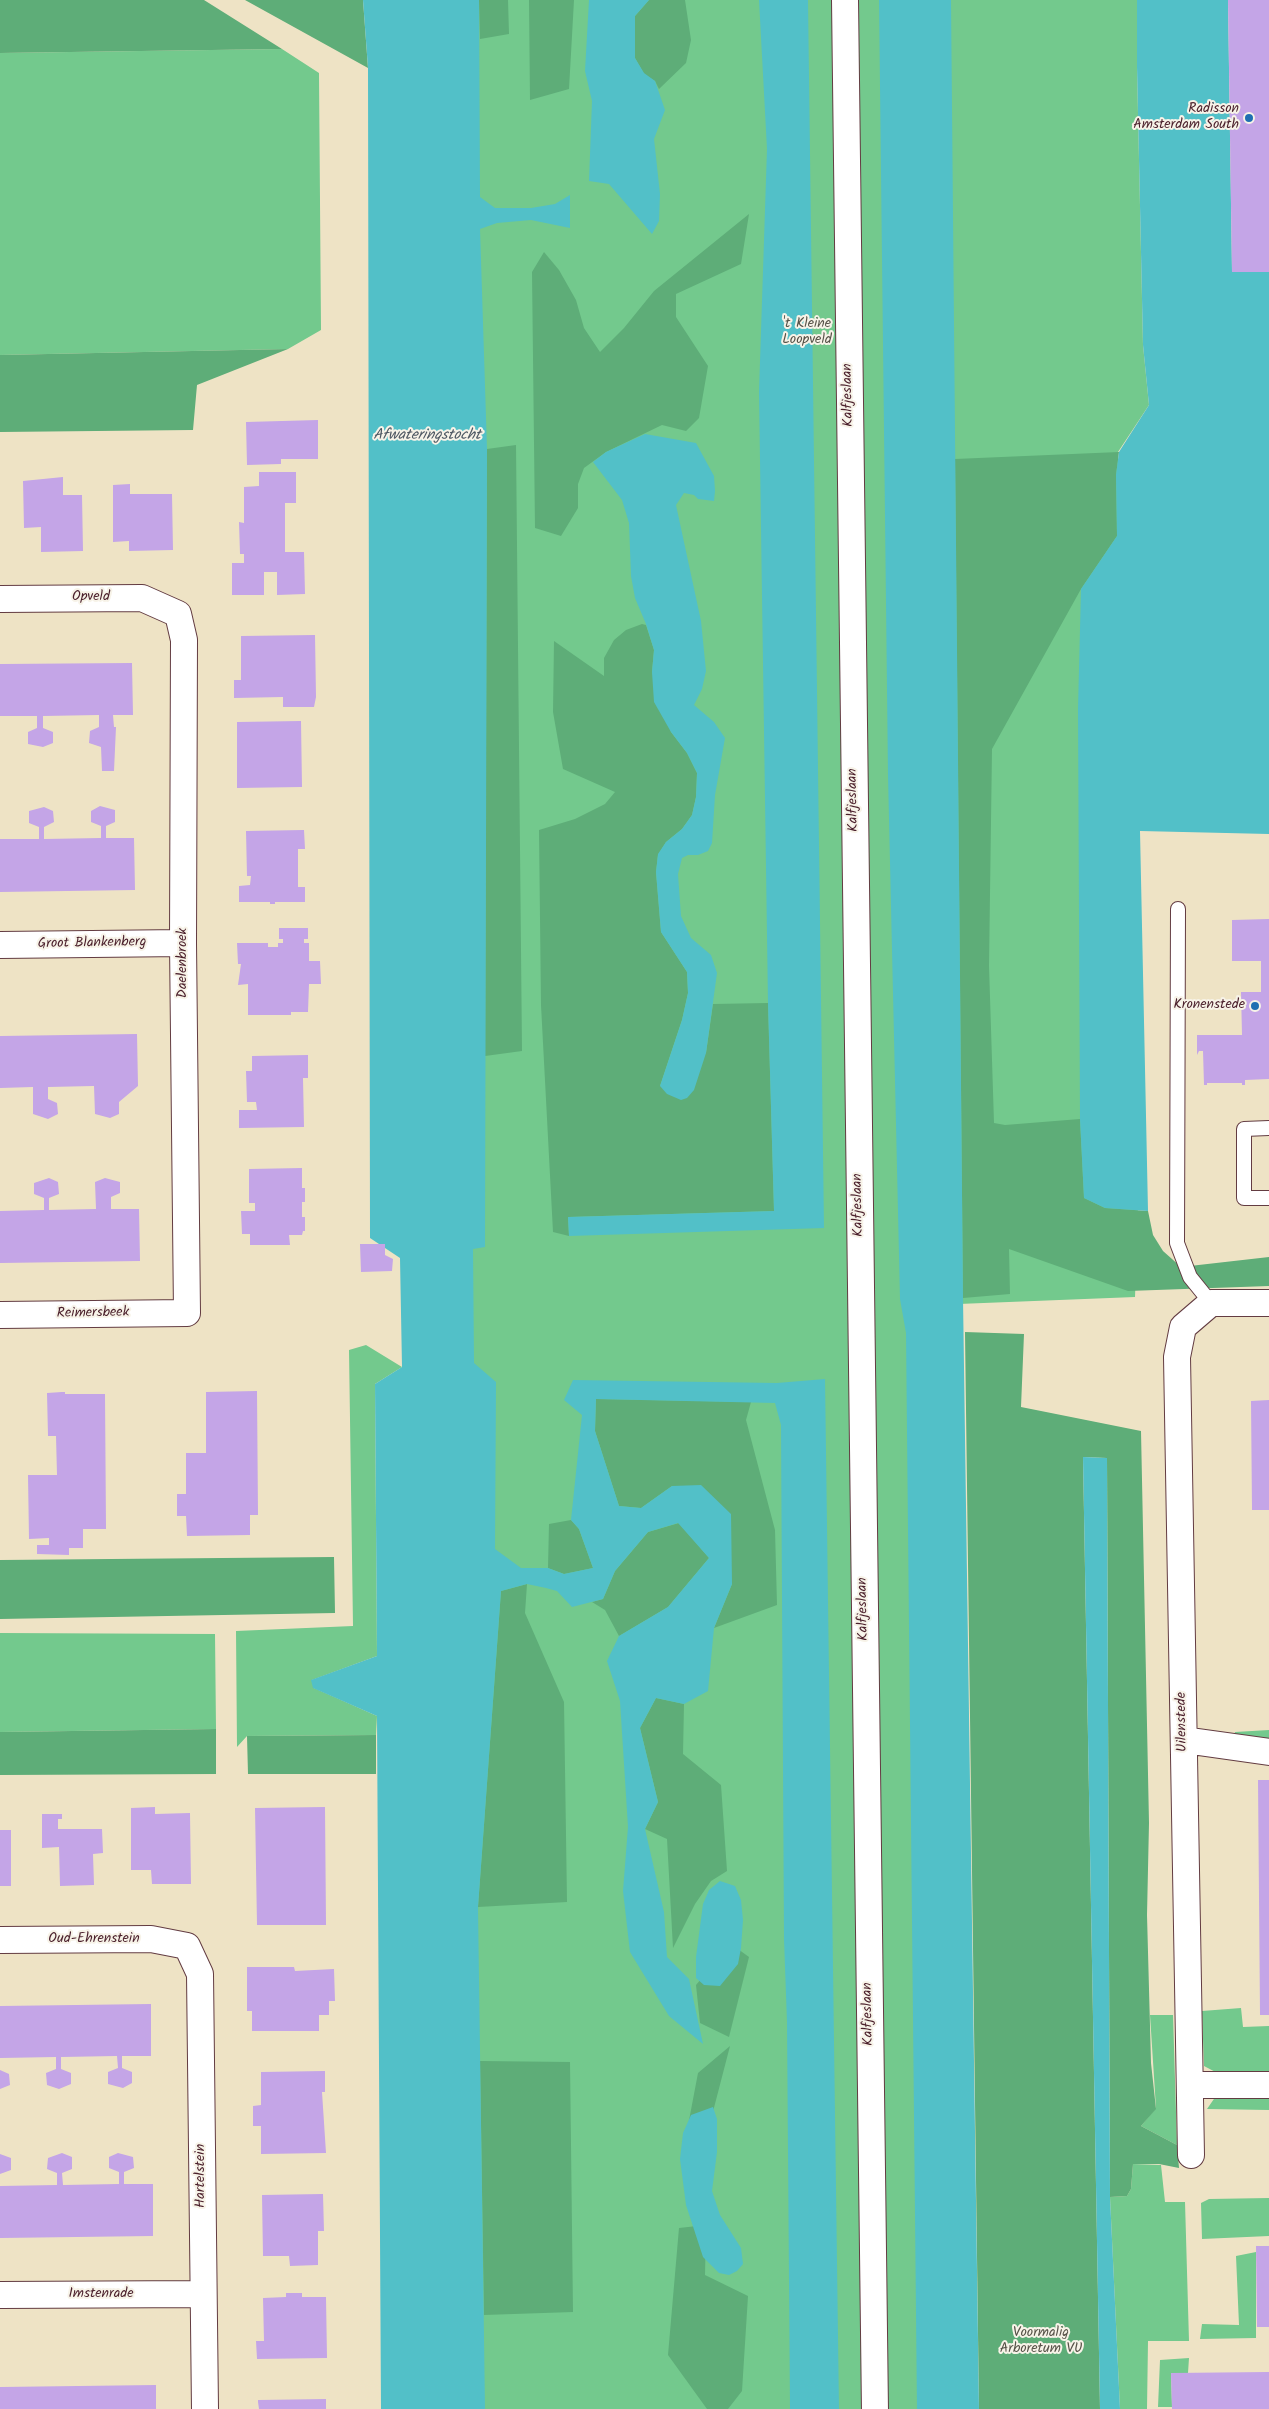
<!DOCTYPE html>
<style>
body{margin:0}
canvas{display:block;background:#eee3c5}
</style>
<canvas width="1269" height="2409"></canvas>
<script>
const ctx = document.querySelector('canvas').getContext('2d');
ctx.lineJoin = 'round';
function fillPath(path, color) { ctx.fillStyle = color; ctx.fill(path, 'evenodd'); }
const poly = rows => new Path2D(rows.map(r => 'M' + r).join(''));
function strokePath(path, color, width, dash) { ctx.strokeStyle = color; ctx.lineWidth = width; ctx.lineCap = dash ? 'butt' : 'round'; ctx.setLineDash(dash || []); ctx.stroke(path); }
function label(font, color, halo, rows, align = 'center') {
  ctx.font = font + ' Kalam,sans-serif'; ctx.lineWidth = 4; ctx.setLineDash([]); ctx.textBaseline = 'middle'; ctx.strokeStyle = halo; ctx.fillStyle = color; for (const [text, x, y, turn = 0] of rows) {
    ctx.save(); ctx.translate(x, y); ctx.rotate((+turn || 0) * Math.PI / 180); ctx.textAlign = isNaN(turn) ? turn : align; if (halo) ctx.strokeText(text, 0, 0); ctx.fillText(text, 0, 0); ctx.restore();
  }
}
fillPath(poly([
 [473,0,1137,0,1137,67,1143,345,1149,405,1118,452,1138,1218,1135,1297,908,1306,924,2409,481,2409,467,1369],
 [282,49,319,73,321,330,288,349,0,355,0,53],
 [366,1345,402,1367,375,1384,377,1656,312,1680,314,1688,377,1716,376,1735,247,1736,237,1747,236,1631,353,1626,349,1350],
 [0,1633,215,1634,216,1729,0,1732],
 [1269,1730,1269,1745,1233,1741,1235,1732],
 [1241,2008,1243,2027,1269,2026,1269,2075,1225,2077,1204,2066,1202,2011],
 [1150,2015,1173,2015,1177,2145,1141,2126,1156,2108],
 [1269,2095,1269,2110,1207,2109,1216,2096],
 [1133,2164,1161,2165,1165,2202,1185,2202,1189,2341,1148,2341,1147,2409,1120,2409,1110,2197,1127,2196,1131,2189],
 [1269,2198,1269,2236,1202,2239,1201,2203,1209,2199],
 [1256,2252,1256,2338,1200,2339,1202,2324,1239,2325,1236,2256],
 [1189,2358,1188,2373,1171,2373,1172,2407,1158,2407,1160,2360]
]), '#73c98d');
fillPath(poly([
 [0,0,204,0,282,49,0,53],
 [245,0,363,0,368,68],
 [479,0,508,0,509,34,480,39],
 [529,0,574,0,569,89,530,100],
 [649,0,685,0,691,40,686,63,659,89,655,81,644,74,635,58,635,16],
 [749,214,741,264,676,294,676,317,708,366,699,418,686,431,662,425,606,452,584,468,578,484,578,508,561,536,535,528,532,272,544,252,559,270,576,300,584,328,600,352,624,328,654,291],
 [288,349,197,385,193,430,0,432,0,355],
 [516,445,522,1051,485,1056,487,449],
 [1119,452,1116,475,1117,536,1081,589,992,749,989,966,994,1123,1005,1125,1080,1119,1084,1198,1105,1208,1148,1211,1153,1235,1163,1251,1181,1267,1269,1257,1269,1286,1128,1291,1009,1249,1010,1294,963,1298,955,459],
 [642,624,646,625,654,650,652,672,671,732,687,753,697,773,696,797,692,815,682,829,666,842,658,855,656,872,661,932,687,972,688,993,682,1020,660,1086,706,1053,713,1004,768,1003,774,1211,568,1217,569,1236,553,1232,541,1005,539,830,575,819,605,804,615,792,563,769,553,712,554,641,604,676,604,658,614,640,626,630],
 [965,1332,1024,1334,1021,1407,1141,1431,1149,1823,1147,1915,1151,2063,1156,2109,1141,2126,1177,2145,1179,2168,1159,2164,1133,2164,1131,2189,1127,2196,1110,2197,1107,1458,1083,1457,1100,2409,979,2409],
 [596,1399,751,1402,746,1420,775,1530,777,1605,714,1628,732,1584,672,1486,641,1508,619,1506,595,1431],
 [571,1520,579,1529,593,1568,564,1574,548,1568,549,1524],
 [679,1523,709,1558,668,1607,619,1636,605,1610,592,1602,603,1599,615,1571,648,1532],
 [334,1557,335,1613,0,1619,0,1560],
 [527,1584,525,1613,564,1702,567,1902,478,1907,501,1591],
 [656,1698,684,1704,683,1754,721,1785,727,1871,711,1881,695,1904,673,1948,667,1839,645,1829,658,1802,640,1728],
 [216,1729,216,1774,0,1775,0,1732],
 [376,1735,376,1774,248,1774,247,1736],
 [731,1944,749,1957,729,2037,700,2023,696,1985],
 [730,2046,709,2127,687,2131,698,2073],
 [480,2061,570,2062,573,2312,484,2315],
 [706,2225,705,2275,748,2296,742,2391,728,2409,707,2409,668,2355,679,2228]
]), '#5ead78');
fillPath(poly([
 [363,0,479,0,480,197,495,208,531,208,555,204,570,195,570,228,531,220,497,223,480,229,487,449,485,1247,473,1249,474,1363,496,1382,495,1549,521,1568,548,1568,564,1574,593,1568,579,1529,571,1520,582,1415,564,1400,573,1380,777,1383,825,1379,839,2409,790,2409,787,2022,784,1939,781,1425,775,1403,596,1399,595,1431,619,1506,641,1508,672,1486,701,1485,731,1514,732,1584,714,1628,708,1691,684,1704,656,1698,640,1728,658,1802,645,1829,664,1912,667,1957,689,1979,703,2044,669,2016,630,1952,623,1891,628,1827,620,1701,607,1661,619,1636,668,1607,709,1558,678,1523,648,1532,615,1571,603,1599,572,1607,557,1591,546,1588,527,1584,501,1591,478,1907,485,2409,381,2409,377,1716,313,1688,311,1680,377,1656,375,1384,402,1367,400,1258,370,1238,368,68],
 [589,0,649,0,635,16,635,58,644,73,655,81,665,110,654,139,660,194,659,221,652,234,609,184,589,181,592,101,585,71],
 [759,0,808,0,824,1228,569,1236,568,1217,774,1211,768,1003,759,392,767,149],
 [879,0,951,0,963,1298,979,2409,917,2409,906,1333,900,1299,888,775],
 [1137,0,1228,0,1232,272,1269,272,1269,834,1140,831,1148,1211,1105,1208,1084,1198,1080,1119,1078,709,1081,589,1117,536,1116,475,1119,452,1149,405,1143,345,1137,67],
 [645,434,696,443,714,476,715,491,714,501,698,499,694,495,684,493,676,505,701,621,706,671,702,689,694,705,714,722,725,738,715,795,712,843,708,851,698,855,688,855,682,858,678,874,681,916,691,938,711,955,717,973,706,1053,694,1090,687,1098,681,1100,667,1094,660,1086,682,1020,688,993,687,972,661,932,656,872,658,854,666,842,682,829,692,815,696,797,697,773,687,753,671,732,654,702,652,672,654,650,646,624,635,598,631,576,629,523,622,500,593,462,606,452],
 [1083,1457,1107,1458,1110,2197,1120,2409,1100,2409],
 [720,1881,735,1886,741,1900,743,1920,741,1948,738,1964,720,1986,704,1985,696,1978,696,1957,703,1904,709,1890],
 [713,2107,717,2119,717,2152,712,2191,720,2215,741,2248,743,2264,737,2271,729,2275,719,2273,703,2257,686,2205,680,2159,683,2133,691,2115]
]), '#52c0c8');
fillPath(poly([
 [1228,0,1269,0,1269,272,1232,272],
 [318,420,318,459,281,459,281,464,247,465,246,422],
 [259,472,296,472,296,503,285,503,285,552,304,552,305,594,277,595,277,572,264,572,264,595,232,595,232,563,244,563,244,554,240,554,239,522,244,523,244,487,259,486],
 [63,477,63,495,82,495,83,551,41,552,41,527,24,528,23,481],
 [130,484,130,494,172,494,173,550,129,551,129,541,113,542,113,485],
 [315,635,316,697,314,707,283,707,283,697,234,698,234,680,241,680,241,636],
 [132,663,133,715,113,715,114,727,116,727,114,771,102,771,101,747,89,743,90,731,99,727,99,715,43,716,43,728,53,732,53,743,43,747,28,744,28,732,37,728,37,716,0,716,0,664],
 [301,721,302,787,237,788,237,722],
 [100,806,115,810,115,822,106,826,106,838,134,838,135,890,0,892,0,839,39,839,39,827,29,823,29,811,44,807,53,811,54,822,44,827,44,839,101,838,101,826,91,822,91,811],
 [304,830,305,849,298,849,298,887,305,887,305,902,275,902,275,904,270,904,270,902,239,902,239,886,250,885,251,876,247,876,246,831],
 [1269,919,1269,1079,1245,1080,1245,1085,1242,1085,1242,1083,1207,1083,1207,1085,1204,1085,1203,1051,1199,1051,1197,1055,1197,1035,1242,1035,1241,992,1261,992,1261,961,1232,961,1232,920],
 [279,928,308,928,308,939,304,939,304,943,309,943,309,961,320,961,321,984,309,984,308,1012,291,1012,291,1015,248,1015,248,984,238,985,241,964,238,964,237,943,268,943,268,947,278,947,278,943,283,943,283,939,279,939],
 [137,1034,138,1086,119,1102,119,1114,110,1118,95,1114,94,1086,48,1087,48,1099,57,1103,58,1114,48,1119,33,1114,33,1087,0,1088,0,1036],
 [308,1055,308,1078,303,1078,304,1127,239,1128,239,1110,257,1110,256,1102,247,1102,246,1071,252,1071,252,1056],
 [302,1168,302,1188,305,1188,305,1202,302,1202,302,1217,305,1217,305,1231,303,1231,302,1235,289,1235,290,1245,250,1245,250,1234,242,1234,241,1211,255,1211,255,1203,249,1203,249,1169],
 [49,1178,58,1182,59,1194,49,1198,49,1210,96,1209,95,1182,105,1178,120,1182,120,1193,111,1197,111,1209,139,1209,140,1261,0,1263,0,1211,44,1210,44,1198,34,1194,34,1183],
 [360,1244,385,1244,385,1255,393,1259,392,1271,361,1272],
 [257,1391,258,1515,250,1515,250,1535,187,1536,186,1516,177,1516,177,1494,186,1494,186,1453,206,1453,206,1392],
 [62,1392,65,1392,65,1394,105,1394,106,1529,83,1529,83,1548,69,1548,69,1555,37,1554,37,1545,49,1545,49,1538,29,1539,28,1475,57,1475,56,1436,48,1436,47,1393],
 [1269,1400,1269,1510,1252,1510,1251,1401],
 [1258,1780,1269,1780,1269,2015,1260,2015],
 [155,1807,155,1814,190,1813,191,1884,152,1884,151,1870,131,1870,131,1808],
 [325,1807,326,1925,257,1925,255,1808],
 [42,1814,62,1814,62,1819,58,1819,58,1829,102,1829,103,1853,93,1854,94,1885,60,1886,59,1847,42,1848],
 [0,1830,11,1830,11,1886,0,1886],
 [247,1967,294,1967,295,1971,334,1969,335,2001,329,2001,329,2015,319,2015,319,2031,252,2031,252,2011,247,2011],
 [151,2004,151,2056,122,2056,122,2068,132,2072,132,2083,123,2088,108,2084,108,2072,118,2068,117,2056,61,2057,61,2069,71,2073,71,2084,59,2089,47,2085,46,2073,56,2069,56,2057,0,2058,0,2006],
 [0,2070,9,2074,10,2085,0,2089],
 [325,2071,325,2092,322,2092,326,2153,261,2154,261,2126,253,2126,253,2106,261,2105,261,2072],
 [62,2153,72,2157,72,2169,62,2173,63,2185,119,2184,119,2172,109,2168,109,2157,118,2153,133,2157,134,2168,124,2172,124,2184,153,2184,153,2236,0,2238,0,2186,57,2185,57,2173,47,2169,48,2158],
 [0,2154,11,2158,11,2170,0,2174],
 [323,2194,324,2231,318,2231,318,2265,290,2266,289,2256,263,2256,262,2195],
 [1256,2246,1269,2246,1269,2327,1257,2327],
 [286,2293,302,2293,302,2297,326,2297,327,2358,257,2359,256,2341,264,2341,263,2298,286,2297],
 [1269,2372,1269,2409,1172,2409,1171,2373],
 [156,2385,156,2409,0,2409,0,2387],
 [326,2399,326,2409,259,2409,258,2402,258,2400]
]), '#c4a5e7');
const lane = poly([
 [1178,909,1177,1243,1190,1277,1211,1303],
 [1269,1128,1244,1129,1244,1198,1269,1198]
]);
const street = poly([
 [845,0,875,2409],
 [0,599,142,598,178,614,184,640,183,943,187,1313,0,1315],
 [0,945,183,943],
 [1184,1740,1269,1752],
 [0,1940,151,1939,187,1946,200,1974,205,2409],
 [1190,2085,1269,2085],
 [1191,2155,1177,1357,1183,1327,1211,1303,1269,1303],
 [0,2295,203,2294]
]);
strokePath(lane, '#633c42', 16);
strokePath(street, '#633c42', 28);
strokePath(lane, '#fff', 14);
strokePath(street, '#fff', 26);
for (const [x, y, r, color] of [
 [1249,118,5,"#1f6fb2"],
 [1255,1006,5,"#1f6fb2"]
]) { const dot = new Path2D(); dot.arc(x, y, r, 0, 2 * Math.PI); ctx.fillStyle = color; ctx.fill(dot); strokePath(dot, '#f7f3e8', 2); }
label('14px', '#4a1f2b', '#f7f3e8', [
 ["Radisson",1239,110],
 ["Amsterdam South",1239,126],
 ["Kronenstede",1245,1006]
], 'right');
label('14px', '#565248', '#f7f3e8', [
 ["'t Kleine",807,325],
 ["Loopveld",807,341],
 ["Voormalig",1041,2334],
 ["Arboretum VU",1041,2350]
]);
label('14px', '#4a1f2b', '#f7f3e8', [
 ["Kalfjeslaan",849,395,-91],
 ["Opveld",91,598],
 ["Kalfjeslaan",854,800,-91],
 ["Groot Blankenberg",92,944,-1],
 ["Daelenbroek",184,963,-90],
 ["Kalfjeslaan",859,1205,-91],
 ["Reimersbeek",93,1314,-1],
 ["Kalfjeslaan",864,1609,-91],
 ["Uilenstede",1183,1722,-91],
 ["Oud-Ehrenstein",94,1940],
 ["Kalfjeslaan",869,2014,-91],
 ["Hartelstein",202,2176,-90],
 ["Imstenrade",101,2295]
]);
label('italic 15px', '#4d5762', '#f7f3e8', [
 ["Afwateringstocht",427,436]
]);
</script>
